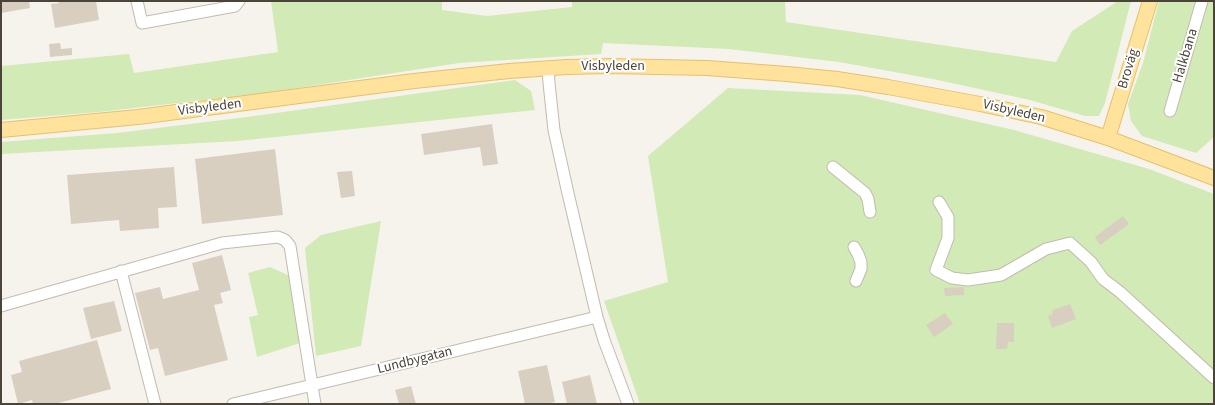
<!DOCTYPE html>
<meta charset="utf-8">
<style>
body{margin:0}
#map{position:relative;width:1215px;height:405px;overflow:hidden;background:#f6f3ec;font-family:"Source Sans 3",sans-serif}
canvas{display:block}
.frame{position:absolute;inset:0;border:2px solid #4b4439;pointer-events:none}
</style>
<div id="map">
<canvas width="1215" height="405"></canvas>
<div class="frame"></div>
</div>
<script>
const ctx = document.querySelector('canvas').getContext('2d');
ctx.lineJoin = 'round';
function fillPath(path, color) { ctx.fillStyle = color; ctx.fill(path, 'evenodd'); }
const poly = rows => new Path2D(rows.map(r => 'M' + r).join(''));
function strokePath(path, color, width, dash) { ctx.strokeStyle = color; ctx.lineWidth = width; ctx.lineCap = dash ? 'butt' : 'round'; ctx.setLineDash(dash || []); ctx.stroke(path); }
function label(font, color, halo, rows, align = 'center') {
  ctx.font = font + ' "Source Sans 3",sans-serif'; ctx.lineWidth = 4; ctx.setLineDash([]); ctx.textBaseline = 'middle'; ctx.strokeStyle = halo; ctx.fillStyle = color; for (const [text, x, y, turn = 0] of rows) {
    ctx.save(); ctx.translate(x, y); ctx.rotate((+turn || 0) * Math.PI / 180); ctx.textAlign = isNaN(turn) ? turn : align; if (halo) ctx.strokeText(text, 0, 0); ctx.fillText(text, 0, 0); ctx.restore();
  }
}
fillPath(poly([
 [271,1,442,1,442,10,487,16,572,7,572,1,785,1,786,22,1056,62,1072,31,1118,1,1131,1,1105,103,1099,116,1085,116,1030,100,933,79,839,62,729,49,603,43,601,54,459,63,265,93,99,112,1,120,1,66,129,54,134,73,278,52],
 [1159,1,1214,1,1214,137,1196,153,1142,136,1131,121,1128,104,1143,63],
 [515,80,531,91,535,110,237,141,1,154,1,142,117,133,247,117],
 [728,88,860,95,1014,130,1149,169,1214,194,1214,404,640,404,604,301,668,282,648,156],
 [381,221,361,346,316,356,305,248,321,235],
 [270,267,290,276,300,343,257,357,249,317,258,315,248,273]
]), '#d2eab5');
fillPath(poly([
 [1,1,29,1,30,8,1,13],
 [59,1,96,1,99,20,55,28,51,4,59,3],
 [60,43,61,49,72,48,72,55,50,57,49,44],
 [492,124,498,164,483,166,480,147,424,155,421,134],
 [275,149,283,215,202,224,195,159],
 [174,167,177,207,158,208,159,228,120,231,119,220,71,224,67,175],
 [352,171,355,196,341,198,337,172],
 [1123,216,1129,224,1100,245,1095,237],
 [222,255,231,290,220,293,223,303,214,305,228,360,165,376,158,348,150,350,135,293,160,287,163,299,199,290,192,263],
 [964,287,964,295,945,296,944,288],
 [114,301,122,331,91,339,83,308],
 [1070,304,1076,319,1052,328,1048,316,1053,314,1052,310],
 [945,313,953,324,934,337,926,325],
 [997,323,1014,323,1014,342,1008,342,1007,349,996,349],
 [97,340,111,389,55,404,33,404,32,400,18,404,11,375,22,372,19,361],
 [547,365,555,402,547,404,525,404,518,371],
 [590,375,597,404,567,404,562,382],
 [411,386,416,404,399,404,395,390]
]), '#d8cfc1');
const minor = poly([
 [137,1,142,23,235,6,239,1],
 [548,68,549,83,554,130,567,189,597,317,604,340,628,404],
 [1170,111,1202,1],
 [833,167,865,193,868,199,870,212],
 [939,202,948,217,948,238,936,270,952,278,968,280,1001,275,1046,249,1070,243,1091,262,1103,279,1120,292,1214,378],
 [854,247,858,254,861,262,861,269,856,281],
 [121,271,155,404],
 [1,306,222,243,278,237,285,240,290,246,315,404],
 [233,404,597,317]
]);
const major = poly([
 [1,130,138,117,414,81,509,71,567,67,609,66,707,68,787,74,837,79,888,87,980,104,1041,117,1108,138,1214,178],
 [1108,138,1150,1]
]);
strokePath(minor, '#c2bbae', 13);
strokePath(major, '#e6c16a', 16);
strokePath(minor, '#fff', 11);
strokePath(major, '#ffe39c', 14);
label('14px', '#4b4439', '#fff', [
 ["Halkbana",1186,56,-73],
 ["Visbyleden",613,67],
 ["Broväg",1129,69,-73],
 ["Visbyleden",210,108,-7],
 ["Visbyleden",1014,112,13],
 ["Lundbygatan",415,361,-14]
]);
</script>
